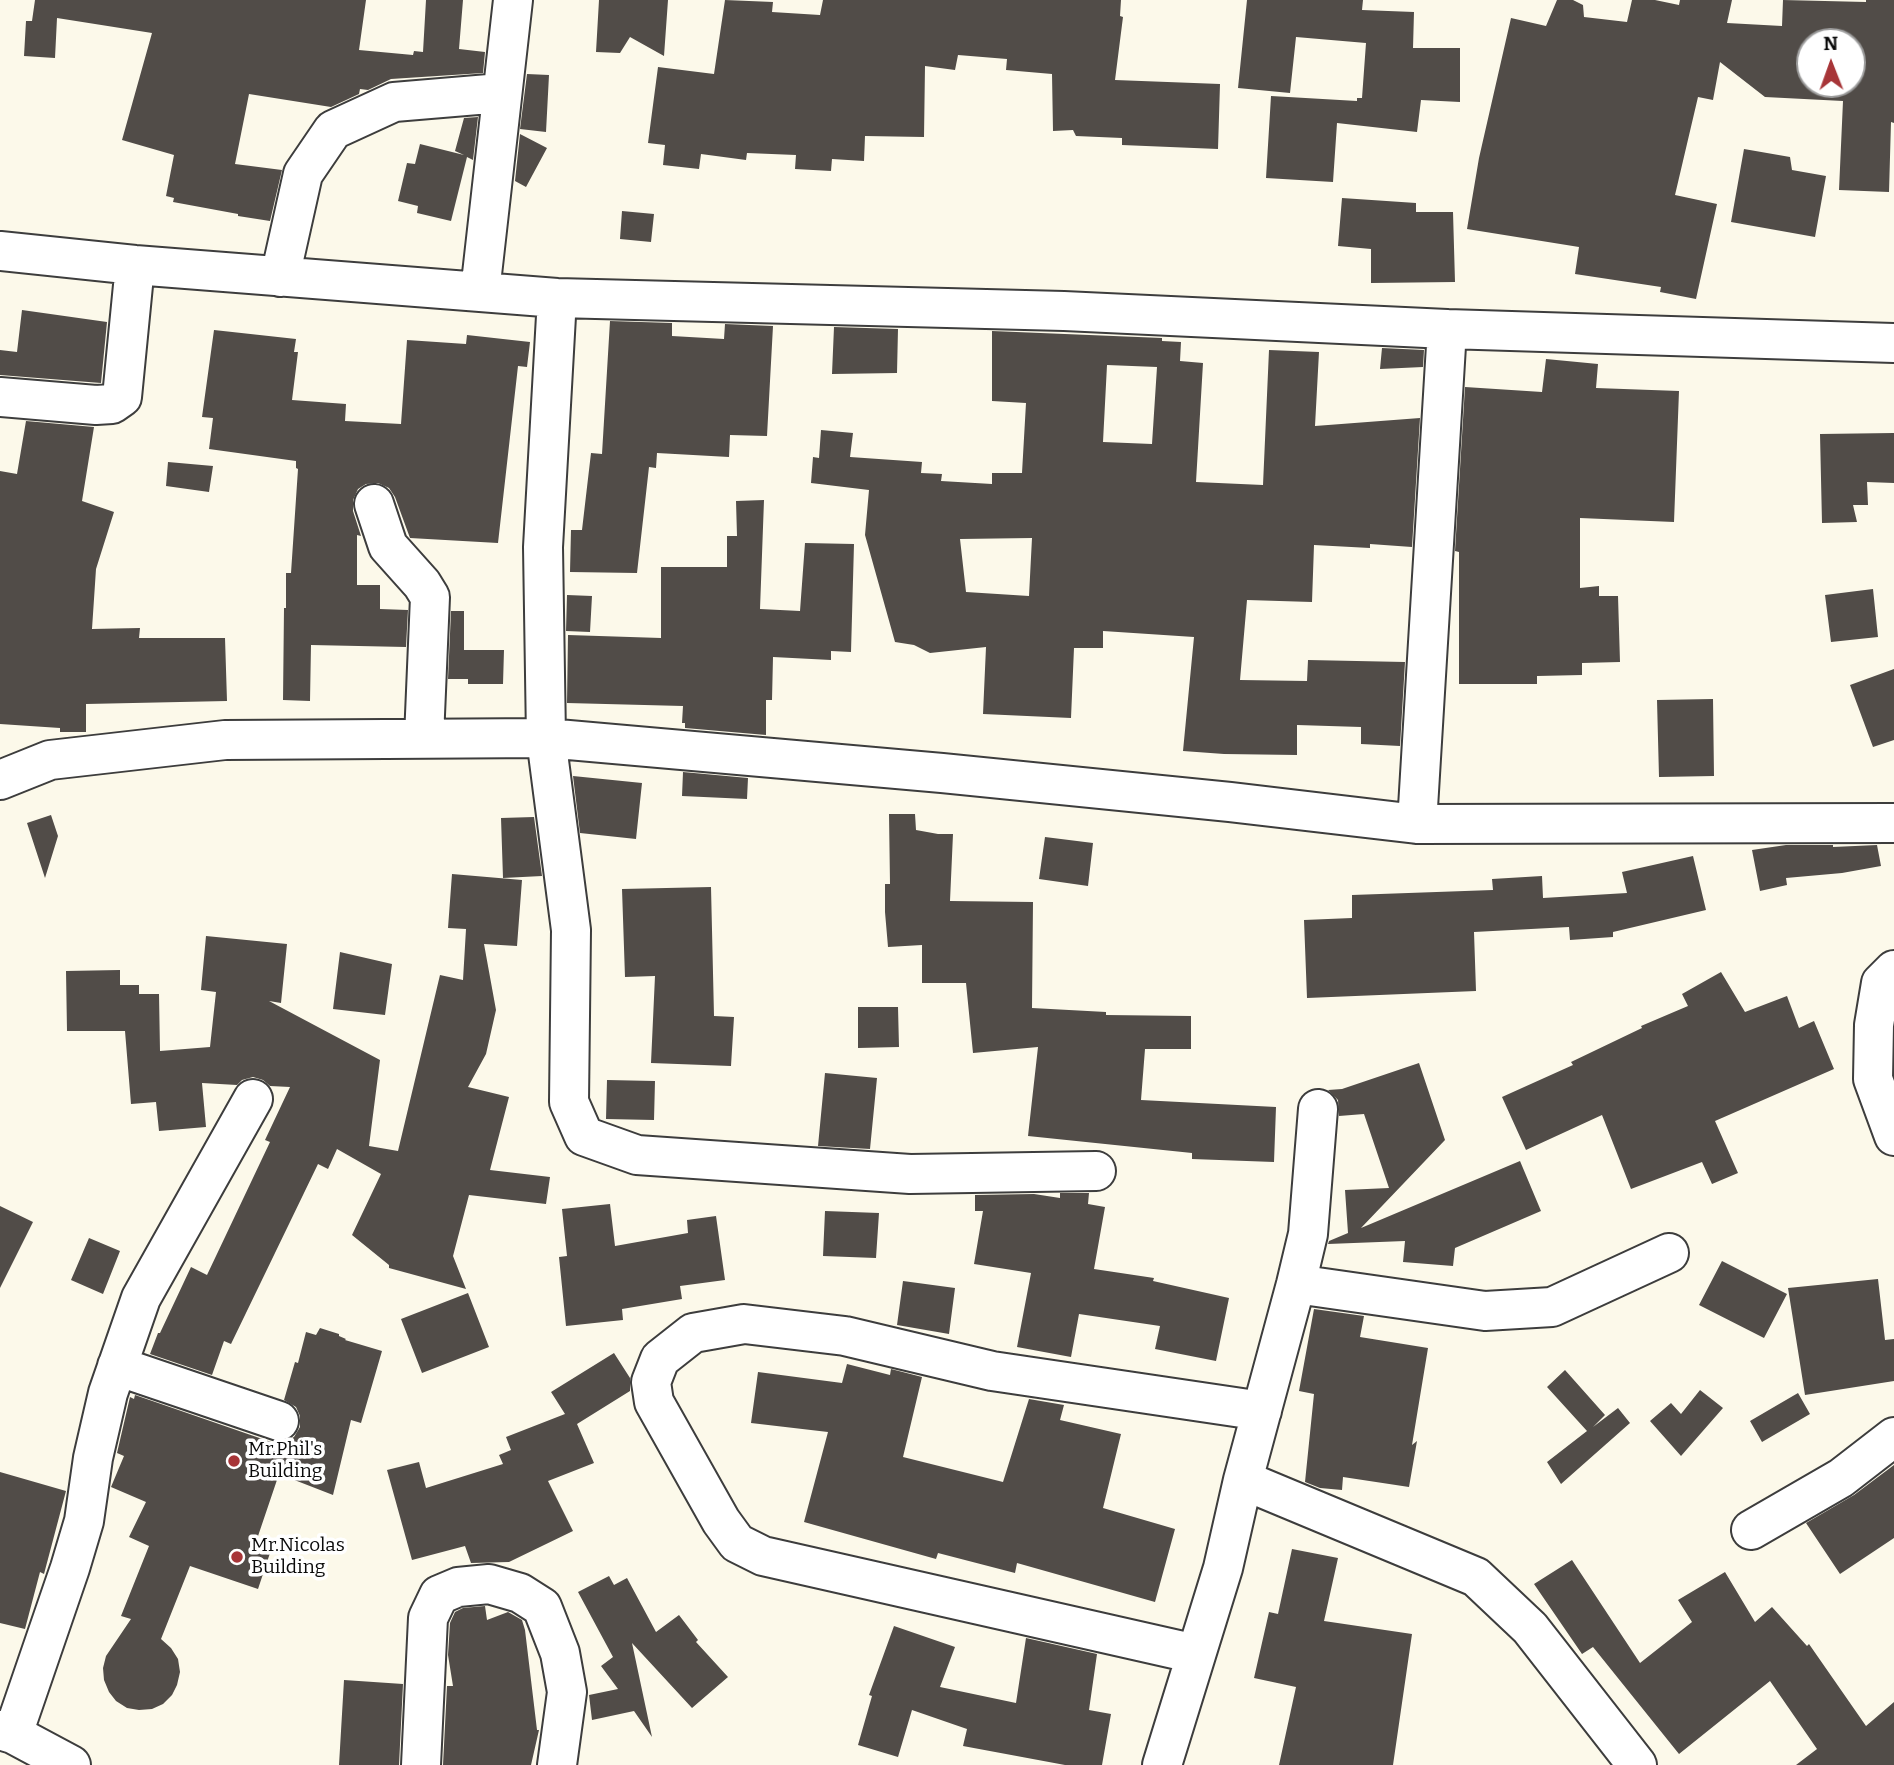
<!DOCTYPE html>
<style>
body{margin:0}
#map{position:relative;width:1894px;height:1765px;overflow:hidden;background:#fcf9ea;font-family:Bitter,serif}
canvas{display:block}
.north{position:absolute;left:1796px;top:28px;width:70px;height:70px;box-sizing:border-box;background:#fff;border:2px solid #9d9d9d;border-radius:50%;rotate:359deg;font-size:19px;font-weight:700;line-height:28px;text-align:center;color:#0a0a0a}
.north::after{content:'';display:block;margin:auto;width:24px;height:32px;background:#a73538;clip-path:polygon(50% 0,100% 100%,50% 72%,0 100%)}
</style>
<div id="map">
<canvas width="1894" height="1765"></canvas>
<div class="north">N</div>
</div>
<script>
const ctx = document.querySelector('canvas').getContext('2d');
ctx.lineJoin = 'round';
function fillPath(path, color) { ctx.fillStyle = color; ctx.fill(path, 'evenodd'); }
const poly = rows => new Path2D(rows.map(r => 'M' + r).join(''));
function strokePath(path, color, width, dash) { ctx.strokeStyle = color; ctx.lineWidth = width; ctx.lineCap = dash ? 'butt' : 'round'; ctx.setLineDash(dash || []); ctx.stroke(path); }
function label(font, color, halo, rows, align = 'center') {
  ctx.font = font + ' Bitter,serif'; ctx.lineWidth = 7; ctx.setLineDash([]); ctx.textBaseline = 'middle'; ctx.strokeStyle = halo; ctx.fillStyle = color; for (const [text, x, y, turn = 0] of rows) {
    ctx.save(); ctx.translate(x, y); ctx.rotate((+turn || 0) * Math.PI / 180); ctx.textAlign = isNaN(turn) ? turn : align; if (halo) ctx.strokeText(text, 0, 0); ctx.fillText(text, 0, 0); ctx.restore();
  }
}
fillPath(poly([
 [35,0,366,0,359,50,413,55,414,51,423,52,426,0,463,0,459,49,485,52,483,73,391,79,368,90,360,89,359,94,331,107,249,94,235,164,282,170,270,221,238,216,238,214,173,202,174,198,166,196,174,155,122,140,152,33,57,18,55,58,24,56,26,21,32,21],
 [599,0,668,0,664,56,630,37,620,53,596,52],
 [725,0,773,2,772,12,820,15,823,0,1121,0,1120,16,1123,17,1115,80,1220,84,1218,149,1122,145,1122,138,1076,136,1073,130,1053,131,1052,74,1006,70,1007,59,958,55,955,70,925,66,924,137,865,136,864,161,832,159,831,171,795,169,796,155,747,153,746,160,701,154,699,169,663,165,665,145,648,143,658,67,714,74],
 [1247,0,1363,0,1362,10,1414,12,1413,48,1460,48,1460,102,1421,100,1417,132,1337,123,1333,182,1266,178,1271,96,1357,101,1357,98,1362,98,1366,43,1296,37,1290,93,1238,88],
 [1557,0,1573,0,1583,5,1584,17,1627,22,1632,0,1655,0,1679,5,1680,0,1732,0,1727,23,1782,26,1783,0,1866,2,1866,0,1894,0,1894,123,1891,122,1889,192,1839,190,1843,101,1765,97,1720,62,1713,100,1698,97,1675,195,1717,204,1696,299,1660,292,1661,287,1575,274,1579,247,1467,229,1479,158,1511,18,1546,26],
 [1810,42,1852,42,1852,84,1810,84],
 [527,74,549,75,546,132,520,129],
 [478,117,473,160,467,157,451,221,417,213,418,206,398,201,407,163,415,164,420,144,464,155,455,151,464,118],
 [520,134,547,148,526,187,515,181],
 [1744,149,1790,157,1792,170,1826,176,1815,237,1731,222],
 [1342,198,1416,203,1416,212,1453,212,1455,282,1371,283,1371,249,1338,246],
 [622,211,654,214,651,242,620,239],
 [22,310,107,322,101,383,0,375,0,350,17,352],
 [610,321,672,323,672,336,724,339,725,324,773,326,767,436,730,435,729,457,657,453,656,468,649,467,637,573,570,572,571,530,582,530,591,453,602,454],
 [834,327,898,329,897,373,832,374],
 [214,330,296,339,294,352,298,352,292,400,346,404,345,421,401,424,407,340,466,344,467,335,530,342,527,367,518,366,498,543,410,538,395,497,389,488,378,483,366,484,358,489,353,500,353,511,361,536,357,535,357,585,380,585,380,609,408,610,406,647,311,645,310,701,283,700,284,608,286,608,286,573,291,573,298,469,296,468,296,461,209,449,213,418,202,417],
 [992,331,1162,338,1162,341,1181,342,1180,361,1203,363,1196,482,1263,485,1269,350,1319,352,1315,426,1420,418,1412,547,1370,544,1370,548,1314,545,1312,602,1247,600,1240,680,1307,681,1308,660,1405,662,1400,746,1361,744,1361,727,1297,725,1297,755,1224,754,1183,751,1194,637,1103,631,1103,648,1074,648,1071,718,983,714,986,647,930,653,914,645,895,642,865,535,869,490,811,483,813,457,819,458,821,430,853,433,850,457,922,462,921,473,942,474,941,481,992,484,992,473,1022,473,1026,403,992,401],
 [1107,365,1157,367,1152,444,1103,442],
 [1032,538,1029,596,966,592,960,539],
 [1382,348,1424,350,1423,367,1380,369],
 [1546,359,1598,364,1596,388,1679,391,1674,522,1580,518,1580,588,1599,586,1599,596,1618,596,1620,662,1582,663,1582,675,1537,676,1537,684,1459,684,1459,552,1455,551,1465,387,1542,392],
 [26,421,94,427,82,501,114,512,96,569,92,629,140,628,139,638,225,638,227,701,86,704,86,732,60,732,60,728,0,724,0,471,17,474],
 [1894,433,1894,483,1867,482,1868,505,1853,505,1857,522,1822,523,1820,434],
 [168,462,213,466,209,492,166,486],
 [764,500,760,609,800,611,805,543,854,544,851,652,831,651,831,660,773,657,772,700,766,700,766,735,685,728,685,723,682,723,683,706,567,703,568,635,661,638,661,567,727,567,727,536,737,536,736,501],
 [1873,589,1878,637,1831,642,1825,595],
 [567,595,592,596,590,632,566,631],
 [451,611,464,611,464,650,504,650,503,684,468,684,468,679,448,679],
 [1894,669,1894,740,1873,747,1850,685],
 [1713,699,1714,776,1659,777,1657,700],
 [683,772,748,778,747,799,682,796],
 [573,776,642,783,636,839,580,833],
 [889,814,915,814,916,830,938,834,953,834,950,901,1033,902,1032,1008,1106,1012,1106,1015,1191,1016,1191,1049,1145,1049,1141,1100,1276,1107,1274,1162,1192,1159,1192,1153,1028,1136,1038,1047,973,1053,966,983,922,983,922,945,888,947,885,912,885,884,890,884],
 [51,815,58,836,45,878,27,823],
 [534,817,542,876,503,878,501,818],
 [1045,837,1093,843,1088,886,1039,879],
 [1786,845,1833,845,1833,847,1877,845,1881,866,1842,873,1786,878,1787,885,1760,891,1752,850],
 [1693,856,1706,910,1613,932,1613,937,1570,940,1569,927,1474,932,1476,991,1307,998,1304,920,1352,918,1352,895,1493,890,1492,879,1542,876,1543,898,1627,893,1622,872],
 [452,874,522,880,517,946,484,944,496,1010,486,1054,468,1087,509,1097,490,1170,550,1177,546,1204,469,1195,453,1256,466,1289,389,1268,389,1265,352,1235,381,1174,337,1149,328,1169,318,1164,231,1344,224,1341,212,1375,150,1354,158,1333,160,1333,191,1267,207,1275,270,1142,265,1140,290,1087,270,1086,263,1080,253,1077,242,1080,237,1085,202,1083,206,1127,159,1131,156,1102,131,1104,125,1031,67,1031,66,971,120,970,120,985,139,985,139,994,159,994,160,1051,210,1047,216,992,201,990,206,936,287,944,281,1003,269,1001,380,1060,369,1146,398,1151,440,975,463,980,466,929,448,928],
 [711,887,714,1016,734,1017,731,1066,651,1063,655,976,625,977,622,889],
 [340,952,392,964,385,1015,333,1009],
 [1721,972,1745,1012,1787,996,1799,1028,1814,1021,1834,1069,1715,1121,1738,1173,1712,1184,1702,1162,1631,1189,1602,1115,1526,1150,1502,1097,1573,1065,1571,1062,1642,1028,1641,1026,1688,1006,1682,994],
 [858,1007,898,1007,899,1047,858,1048],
 [1419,1063,1445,1140,1361,1228,1520,1161,1541,1211,1455,1248,1453,1266,1403,1262,1405,1241,1328,1244,1329,1241,1348,1233,1345,1190,1389,1188,1364,1114,1339,1116,1338,1100,1328,1090,1342,1089],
 [825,1073,877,1078,870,1149,818,1146],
 [607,1080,655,1081,654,1120,606,1119],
 [1060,1193,1089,1193,1088,1204,1105,1207,1094,1269,1154,1278,1153,1281,1229,1298,1216,1361,1155,1349,1160,1326,1079,1314,1071,1357,1017,1347,1031,1273,974,1264,983,1211,975,1211,975,1195,1034,1194,1060,1198],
 [610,1204,615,1246,688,1233,687,1220,716,1216,725,1280,680,1286,682,1299,622,1309,623,1320,566,1326,559,1257,567,1256,562,1209],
 [0,1206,33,1222,0,1288],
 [825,1211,879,1213,876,1258,823,1256],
 [89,1238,120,1251,103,1294,71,1280],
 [1722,1261,1787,1294,1764,1338,1699,1305],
 [1878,1279,1885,1340,1894,1339,1894,1381,1805,1395,1788,1288],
 [903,1281,955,1288,949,1334,897,1325],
 [468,1293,489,1347,422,1373,401,1319],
 [1314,1309,1364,1316,1360,1337,1428,1348,1412,1445,1417,1441,1409,1487,1343,1477,1342,1490,1320,1488,1305,1482,1314,1394,1299,1391],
 [320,1328,339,1334,339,1336,346,1339,345,1340,382,1351,361,1423,351,1420,333,1495,279,1474,257,1539,273,1544,258,1589,190,1566,161,1639,171,1648,178,1659,180,1672,177,1685,172,1695,163,1704,152,1709,139,1710,127,1708,116,1701,109,1692,104,1680,103,1668,106,1656,131,1619,121,1616,149,1546,129,1537,146,1502,111,1487,124,1456,117,1453,130,1397,134,1399,135,1395,271,1442,284,1442,294,1437,300,1427,300,1416,296,1407,284,1400,295,1362,298,1363,306,1332,316,1335],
 [614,1353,630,1378,630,1391,577,1424,594,1463,548,1481,573,1531,509,1562,471,1563,465,1546,412,1560,387,1470,419,1462,426,1488,503,1464,499,1455,511,1450,506,1437,565,1414,551,1392],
 [847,1364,890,1375,891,1369,922,1377,903,1457,1003,1482,1029,1399,1064,1405,1060,1420,1121,1434,1103,1508,1175,1529,1155,1602,1017,1563,1015,1573,938,1553,936,1559,804,1522,828,1432,751,1423,758,1372,842,1383],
 [1565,1370,1605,1415,1593,1427,1618,1408,1630,1423,1561,1484,1547,1462,1587,1431,1547,1387],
 [1700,1390,1723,1408,1681,1456,1650,1421,1671,1403,1681,1414],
 [1798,1393,1810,1414,1762,1442,1750,1421],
 [1894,1465,1894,1538,1840,1574,1806,1523,1854,1495],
 [0,1472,66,1491,44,1574,40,1572,25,1629,0,1623],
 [1292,1549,1338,1558,1324,1621,1412,1634,1393,1765,1279,1765,1296,1687,1254,1678,1269,1612,1278,1614],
 [1572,1560,1640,1663,1692,1622,1678,1600,1725,1572,1755,1622,1772,1607,1807,1646,1809,1644,1866,1726,1894,1702,1894,1765,1796,1765,1817,1749,1770,1681,1679,1754,1593,1647,1582,1654,1534,1584],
 [609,1576,614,1585,627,1578,656,1632,679,1615,698,1640,696,1642,728,1677,692,1708,632,1643,652,1737,634,1711,592,1720,589,1695,618,1689,601,1666,613,1657,578,1592],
 [485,1606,487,1620,508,1612,522,1620,525,1630,537,1730,539,1730,531,1765,443,1765,447,1686,453,1686,448,1655,450,1623,455,1612,463,1608],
 [894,1626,955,1647,940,1687,1016,1703,1026,1638,1097,1654,1089,1710,1111,1714,1102,1765,1065,1765,963,1746,967,1729,912,1710,898,1757,858,1745,872,1696,869,1695],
 [344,1680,403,1684,399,1765,339,1765]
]), '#514c48');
const minor = poly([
 [0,251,135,265,557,298,1064,311,1447,329,1894,343],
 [280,277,303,174,333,130,394,102,501,93],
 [480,292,513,0],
 [557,298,543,547,546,738,571,930,569,1102,584,1136,637,1155,910,1174,1096,1171],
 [0,397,96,405,112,404,122,397,135,265],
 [374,504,388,546,422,584,430,597,424,738],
 [0,780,50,760,225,740,546,738,942,773,1230,802,1417,824,1894,823],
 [1417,824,1447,329],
 [1894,970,1881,983,1874,1025,1873,1079,1894,1136],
 [1296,1284,1485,1311,1552,1307,1669,1253],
 [117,1366,279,1421],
 [1243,1480,1476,1577,1530,1628,1637,1765],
 [1751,1530,1841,1478,1894,1437],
 [1196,1654,763,1556,737,1543,721,1521,654,1402,651,1382,660,1359,693,1333,744,1324,845,1336,992,1371,1262,1411],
 [0,1730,13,1734,71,1765],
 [13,1734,70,1568,84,1521,93,1458,108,1393,141,1298,253,1099],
 [421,1765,428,1618,439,1595,458,1587,489,1584,520,1593,542,1607,560,1653,567,1692,557,1765],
 [1162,1765,1223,1568,1243,1480,1296,1284,1308,1234,1318,1109]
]);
strokePath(minor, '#3d3d3d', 42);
strokePath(minor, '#fff', 38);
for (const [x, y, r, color] of [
 [234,1461,7,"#a73538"],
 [237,1557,7,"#a73538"]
]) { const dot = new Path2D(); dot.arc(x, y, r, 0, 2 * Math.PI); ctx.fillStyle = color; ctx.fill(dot); strokePath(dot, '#fff', 2.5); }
label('19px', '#0a0a0a', '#fff', [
 ["Mr.Phil's",248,1450],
 ["Building",248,1472],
 ["Mr.Nicolas",251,1546],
 ["Building",251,1568]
], 'left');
</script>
